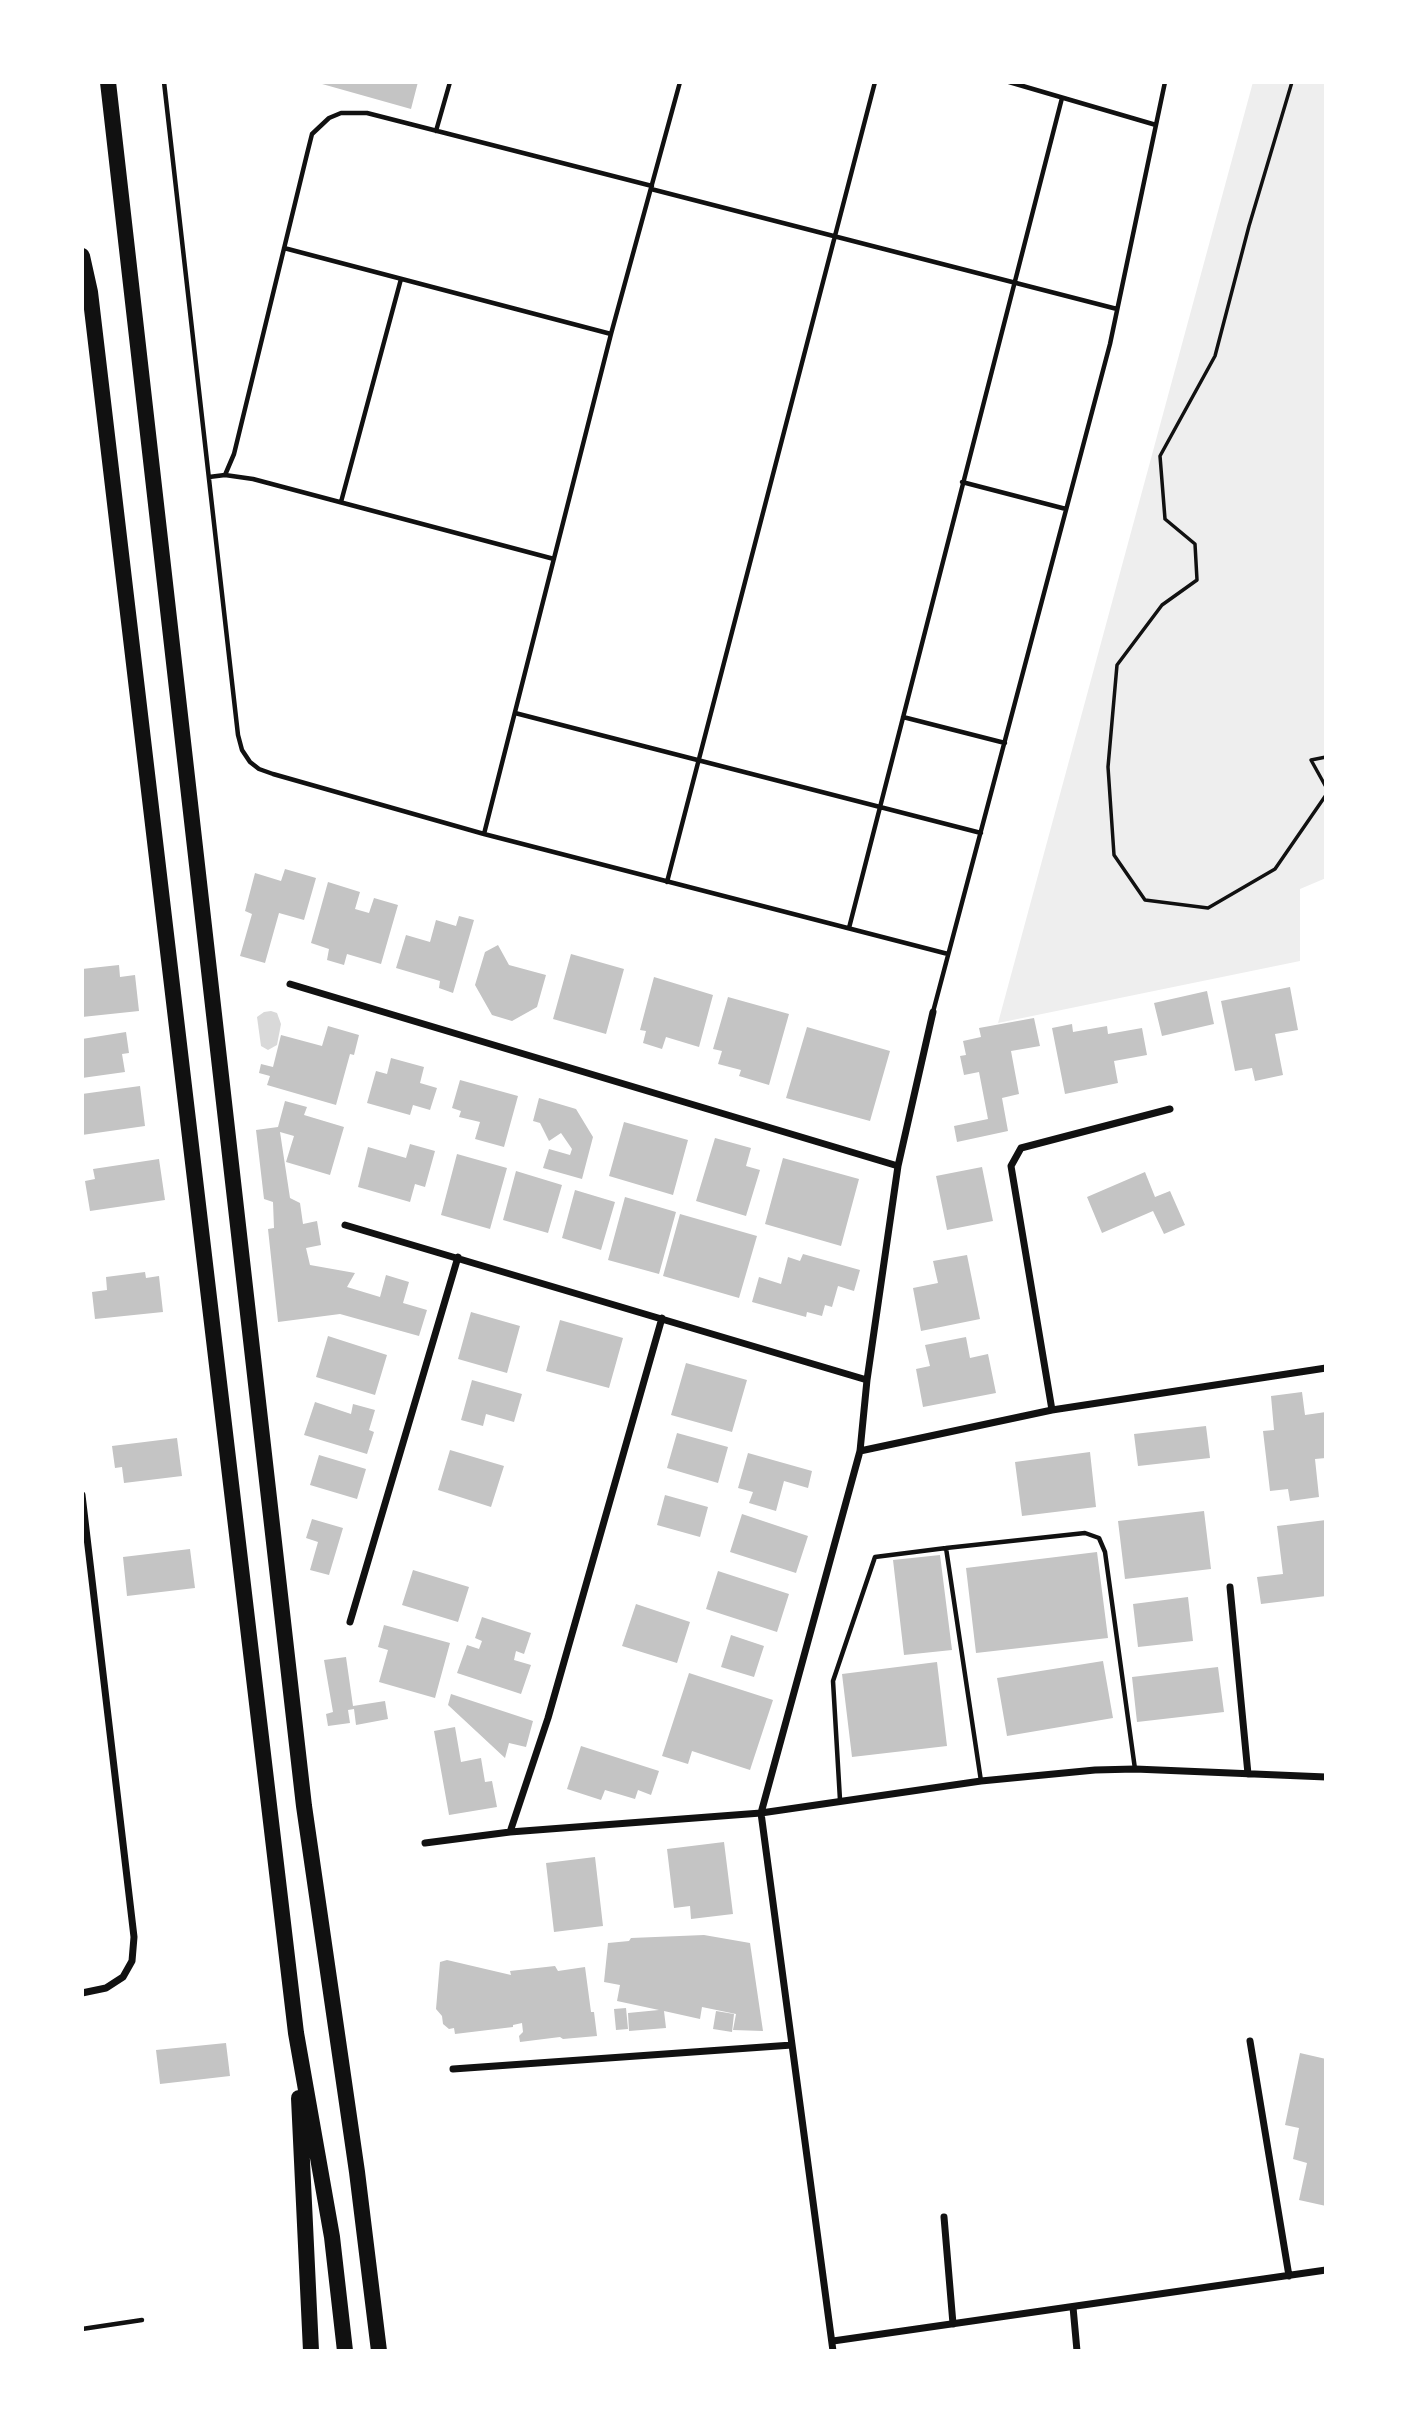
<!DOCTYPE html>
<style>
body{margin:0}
#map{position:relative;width:1408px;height:2433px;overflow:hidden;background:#fff;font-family:Signika,sans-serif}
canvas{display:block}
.frame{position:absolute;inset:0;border:84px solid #fff;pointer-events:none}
</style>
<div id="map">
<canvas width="1408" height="2433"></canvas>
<div class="frame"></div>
</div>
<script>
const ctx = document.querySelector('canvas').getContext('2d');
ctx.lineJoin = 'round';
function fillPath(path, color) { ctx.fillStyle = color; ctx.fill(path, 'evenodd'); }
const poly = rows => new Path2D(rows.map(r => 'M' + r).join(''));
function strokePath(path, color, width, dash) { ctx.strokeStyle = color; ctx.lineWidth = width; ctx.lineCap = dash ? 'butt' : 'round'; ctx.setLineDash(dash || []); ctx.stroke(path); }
fillPath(poly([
 [1253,82,1326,82,1326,878,1300,889,1300,961,998,1023]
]), '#eee');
fillPath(poly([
 [271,1011,277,1013,281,1024,277,1045,268,1050,261,1046,257,1017,264,1012]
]), '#d9d9d9');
fillPath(poly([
 [315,82,418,82,411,109],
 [285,869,316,878,304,920,279,913,265,963,240,956,252,914,245,911,255,873,281,881],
 [328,882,360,892,355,909,369,913,374,898,398,905,381,964,347,954,344,965,327,960,329,949,311,943],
 [459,916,474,920,453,993,439,988,440,981,396,968,406,935,430,942,436,920,456,926],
 [498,945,509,965,546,975,537,1007,512,1021,492,1015,475,985,485,952],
 [571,954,624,969,606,1034,553,1019],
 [119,965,120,977,135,975,139,1011,82,1017,82,969],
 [654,977,713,995,699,1047,666,1037,662,1049,643,1043,646,1031,640,1030],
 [1290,987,1298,1030,1275,1034,1283,1075,1255,1081,1252,1068,1235,1071,1221,1001],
 [1207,991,1214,1024,1162,1036,1154,1003],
 [728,997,789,1014,769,1085,739,1076,741,1070,718,1064,722,1051,713,1049],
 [1034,1018,1040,1046,1011,1051,1019,1094,1002,1098,1008,1131,957,1142,954,1126,988,1119,979,1072,964,1075,960,1056,966,1055,963,1041,981,1037,979,1028],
 [1072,1024,1073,1032,1107,1026,1108,1034,1142,1028,1147,1055,1114,1061,1118,1083,1065,1094,1052,1028],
 [328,1026,359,1035,354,1055,350,1054,336,1105,267,1085,270,1076,259,1073,261,1064,273,1067,281,1035,322,1046],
 [807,1027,890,1051,870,1121,786,1098],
 [126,1032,129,1053,122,1054,125,1072,82,1078,82,1039],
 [391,1058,424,1067,420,1083,437,1088,430,1110,413,1105,410,1115,367,1103,376,1071,387,1074],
 [460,1080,518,1096,504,1147,475,1139,480,1122,459,1117,461,1111,452,1108],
 [140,1086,145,1126,82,1135,82,1094],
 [539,1098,576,1109,593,1137,582,1179,543,1168,549,1149,570,1155,572,1149,561,1133,549,1141,540,1123,533,1121],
 [285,1101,307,1107,304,1115,344,1127,330,1175,286,1162,294,1136,280,1132,290,1198,300,1203,303,1224,317,1221,321,1245,306,1248,310,1265,355,1273,347,1287,380,1297,386,1275,409,1282,403,1303,427,1310,419,1336,340,1314,278,1322,268,1229,274,1228,273,1202,264,1199,256,1130,278,1127],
 [624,1122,688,1140,673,1195,609,1176],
 [715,1138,751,1148,746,1166,760,1170,746,1216,696,1201],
 [410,1144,435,1151,425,1187,415,1184,410,1202,358,1187,368,1147,406,1158],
 [457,1154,507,1168,490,1229,441,1215],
 [783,1158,859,1179,841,1246,765,1224],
 [159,1159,165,1200,90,1211,85,1181,95,1179,93,1169],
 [982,1167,993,1221,947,1230,936,1176],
 [516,1171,562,1185,548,1233,503,1220],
 [1145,1172,1155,1197,1170,1191,1185,1225,1164,1234,1153,1211,1102,1233,1087,1197],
 [575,1190,615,1202,601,1250,562,1238],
 [625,1197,676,1212,659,1274,608,1260],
 [680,1214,757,1236,739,1298,663,1276],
 [803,1254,860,1270,854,1291,838,1286,832,1307,825,1305,822,1316,807,1312,806,1317,752,1302,759,1277,781,1284,788,1257,800,1261],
 [967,1255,980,1319,921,1331,913,1288,938,1283,933,1261],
 [145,1272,146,1278,159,1276,163,1312,95,1319,92,1292,107,1290,106,1277],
 [471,1312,520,1326,507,1373,458,1359],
 [560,1320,623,1338,609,1388,546,1371],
 [328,1336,387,1355,375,1395,316,1377],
 [966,1337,970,1358,988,1354,996,1393,923,1407,916,1369,930,1366,925,1345],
 [686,1363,747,1380,732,1432,671,1415],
 [472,1380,522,1394,514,1422,486,1414,483,1426,461,1420],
 [1302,1392,1305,1415,1326,1412,1326,1458,1315,1459,1319,1497,1290,1501,1288,1489,1270,1491,1263,1431,1274,1430,1271,1396],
 [315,1402,351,1414,353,1404,375,1410,369,1430,374,1432,367,1454,304,1435],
 [1206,1426,1210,1458,1138,1466,1134,1434],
 [677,1433,728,1447,718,1483,667,1468],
 [177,1438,182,1476,124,1483,122,1467,115,1468,112,1446],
 [450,1450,504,1466,491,1507,438,1490],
 [1090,1452,1096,1507,1022,1516,1015,1462],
 [748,1453,812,1471,808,1488,784,1481,776,1511,749,1503,753,1492,738,1488],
 [319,1455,366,1469,357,1499,310,1485],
 [665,1495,708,1507,700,1537,657,1525],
 [1204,1511,1211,1569,1125,1579,1118,1521],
 [742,1514,808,1536,796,1573,730,1552],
 [312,1519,343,1528,329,1575,310,1570,318,1542,306,1538],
 [1326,1520,1326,1596,1261,1604,1257,1577,1283,1574,1277,1526],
 [190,1549,195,1588,127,1596,123,1557],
 [1097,1552,1108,1638,976,1653,966,1568],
 [940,1555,952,1650,904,1655,893,1560],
 [413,1570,469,1587,458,1622,402,1605],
 [718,1571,789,1594,777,1632,706,1609],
 [1188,1597,1193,1641,1138,1647,1133,1604],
 [636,1604,690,1622,677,1663,622,1646],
 [482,1617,531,1633,524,1654,516,1651,514,1660,531,1665,521,1694,457,1673,467,1645,479,1649,482,1641,475,1638],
 [384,1625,450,1643,435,1698,379,1682,388,1650,378,1647],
 [731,1635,764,1646,754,1677,721,1667],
 [346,1657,353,1706,385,1701,388,1719,356,1725,354,1709,348,1710,350,1723,328,1726,326,1714,333,1712,324,1660],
 [1103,1661,1113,1718,1007,1736,997,1678],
 [937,1662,947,1746,852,1757,842,1674],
 [1218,1667,1224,1712,1137,1722,1132,1677],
 [689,1673,773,1700,750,1770,692,1751,688,1764,662,1756],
 [451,1694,533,1721,526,1747,509,1743,505,1758,448,1705],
 [455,1727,461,1762,481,1758,485,1782,492,1781,497,1807,449,1815,434,1731],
 [581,1746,659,1771,651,1795,638,1790,635,1799,605,1790,601,1800,567,1789],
 [724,1842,733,1914,691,1919,690,1906,674,1908,667,1849],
 [595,1857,603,1926,554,1932,546,1863],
 [704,1935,750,1943,763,2031,733,2030,736,2014,702,2007,700,2019,664,2011,666,2028,629,2031,628,2013,659,2010,617,2001,620,1985,604,1982,608,1943,629,1941,631,1938],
 [447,1960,511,1975,510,1971,555,1966,558,1971,585,1967,591,2012,594,2012,597,2036,563,2039,560,2037,520,2042,519,2036,523,2032,522,2023,513,2025,513,2027,455,2034,454,2028,449,2029,443,2024,442,2016,436,2009,440,1962],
 [626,2008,628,2029,616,2030,614,2009],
 [716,2011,734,2014,732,2032,713,2029],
 [226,2043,230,2076,160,2084,156,2050],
 [1300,2053,1326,2059,1326,2206,1299,2200,1307,2163,1293,2159,1299,2128,1285,2125]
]), '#c4c4c4');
strokePath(poly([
 [1292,82,1249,226,1215,356,1160,456,1165,519,1195,544,1197,580,1162,605,1117,665,1108,767,1114,855,1145,900,1208,908,1275,869,1326,795],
 [1326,757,1311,760,1326,787]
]), '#111', 3.5);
strokePath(poly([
 [164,82,238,735,242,750,250,762,259,769,273,774,484,834,948,954],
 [1009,82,1156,125],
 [436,131,450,82],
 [651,189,1117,309],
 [284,248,611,334],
 [225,475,234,454,307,154,312,134,329,118,341,113,367,113,652,186],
 [209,477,225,475,253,479,554,559],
 [962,482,1066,509],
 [341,502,401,279],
 [515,713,981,833],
 [903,717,1005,743],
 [484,834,611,334,680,82],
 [667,882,875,82],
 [849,928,1062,98],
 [933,1012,1110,344,1165,82],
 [946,1548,981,1781],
 [840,1800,833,1681,875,1557,946,1548,1085,1533,1099,1538,1105,1552,1135,1769],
 [82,2329,142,2320]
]), '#111', 4.5);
strokePath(poly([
 [290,984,898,1166],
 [345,1225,867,1380],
 [1052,1410,1011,1166,1021,1148,1170,1109],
 [860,1451,1052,1410,1326,1368],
 [82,1495,134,1937,132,1961,123,1977,106,1988,82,1993],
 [1230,1587,1248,1774],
 [350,1622,458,1257],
 [510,1832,548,1718,662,1318],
 [425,1843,510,1832,761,1813,981,1781,1095,1770,1135,1769,1326,1777],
 [1250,2041,1289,2276],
 [453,2069,792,2045],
 [944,2217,953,2324],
 [1073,2307,1077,2351],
 [833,2341,1326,2270],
 [833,2351,761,1813,860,1451,867,1380,898,1166,933,1012]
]), '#111', 7);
strokePath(poly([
 [108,82,304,1806,357,2172,379,2351],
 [82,256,90,292,296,2033,332,2237,345,2351],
 [299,2098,311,2351]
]), '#111', 16);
</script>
